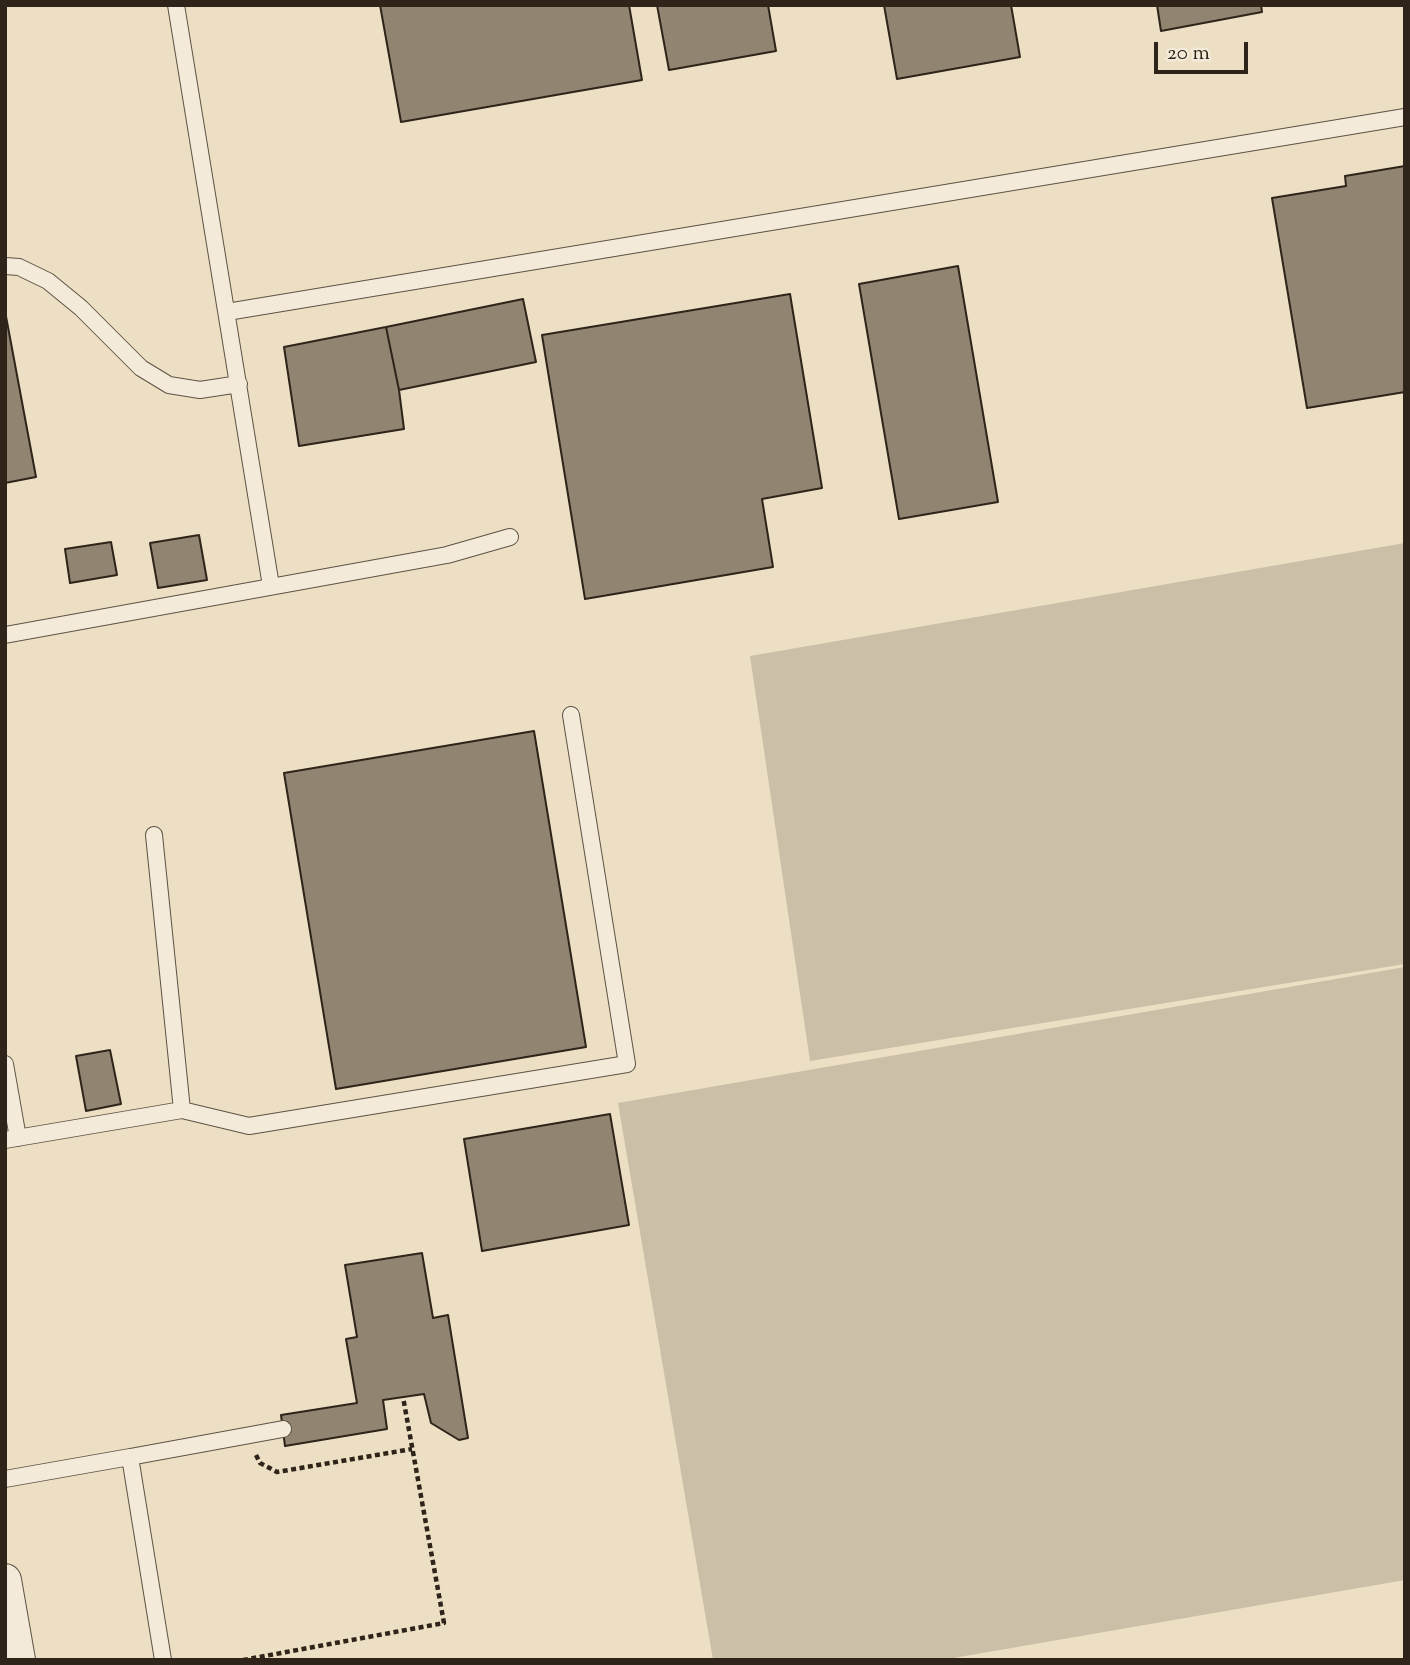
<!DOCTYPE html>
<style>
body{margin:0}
#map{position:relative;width:1410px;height:1665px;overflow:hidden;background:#ecdfc4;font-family:"Sorts Mill Goudy",serif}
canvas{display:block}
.frame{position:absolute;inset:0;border:7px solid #2e2419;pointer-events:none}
.scale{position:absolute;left:1154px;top:42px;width:94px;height:32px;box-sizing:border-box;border:4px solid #2e2419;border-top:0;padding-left:9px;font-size:21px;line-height:24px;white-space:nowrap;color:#2e2419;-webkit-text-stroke:5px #f3ead9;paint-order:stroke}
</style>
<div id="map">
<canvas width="1410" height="1665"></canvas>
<div class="frame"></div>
<div class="scale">20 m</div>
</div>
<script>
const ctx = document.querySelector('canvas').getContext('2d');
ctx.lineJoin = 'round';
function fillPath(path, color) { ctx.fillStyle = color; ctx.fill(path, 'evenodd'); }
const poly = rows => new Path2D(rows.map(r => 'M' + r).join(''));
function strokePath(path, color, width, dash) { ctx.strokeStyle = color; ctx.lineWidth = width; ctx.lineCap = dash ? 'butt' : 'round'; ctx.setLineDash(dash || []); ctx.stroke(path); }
fillPath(poly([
 [1405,543,1405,964,810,1061,750,656],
 [1405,967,1405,1580,942,1660,713,1660,618,1103]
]), '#ccbfa7');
const building = poly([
 [380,5,629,5,642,80,401,122,380,5],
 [657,5,768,5,776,51,669,70,657,5],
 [884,5,1011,5,1020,57,897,79,884,5],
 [1157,5,1261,5,1262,12,1161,31,1157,5],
 [1405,166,1405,392,1307,408,1272,198,1346,186,1345,176,1405,166],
 [958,266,998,502,899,519,859,284,958,266],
 [790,294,822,488,762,499,773,567,585,599,542,335,790,294],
 [523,299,536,362,399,390,386,327,523,299],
 [5,311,36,477,5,483,5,311],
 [386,327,399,390,404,429,299,446,284,347,386,327],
 [199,535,207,580,158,588,150,543,199,535],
 [111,542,117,575,70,583,65,549,111,542],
 [534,731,586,1047,336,1089,284,773,534,731],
 [110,1050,121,1104,86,1111,76,1056,110,1050],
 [610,1114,629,1225,482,1251,464,1139,610,1114],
 [422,1253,433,1318,448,1315,468,1438,459,1440,431,1423,424,1394,383,1400,387,1429,285,1446,281,1415,357,1403,346,1339,357,1337,345,1265,422,1253]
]);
fillPath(building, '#918572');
strokePath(building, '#2e2419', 2);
const lane = poly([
 [176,5,271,586],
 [5,266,19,267,48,281,81,308,141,368,169,385,200,390,239,384],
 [227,312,1405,117],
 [5,635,447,555,510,537],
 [154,835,182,1110],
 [5,1064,18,1138],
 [5,1140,182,1110,249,1126,627,1064,571,715],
 [130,1457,283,1429],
 [5,1479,130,1457,163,1660]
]);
const street = poly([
 [5,1580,19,1660]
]);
strokePath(lane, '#5e5344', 18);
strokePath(street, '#5e5344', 34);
strokePath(poly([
 [256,1455,260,1463,277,1472,412,1449],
 [243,1660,444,1623,403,1397]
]), '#2e2419', 4.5, [5, 3.5]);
strokePath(lane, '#f3ead9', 16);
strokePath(street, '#f3ead9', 32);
</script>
